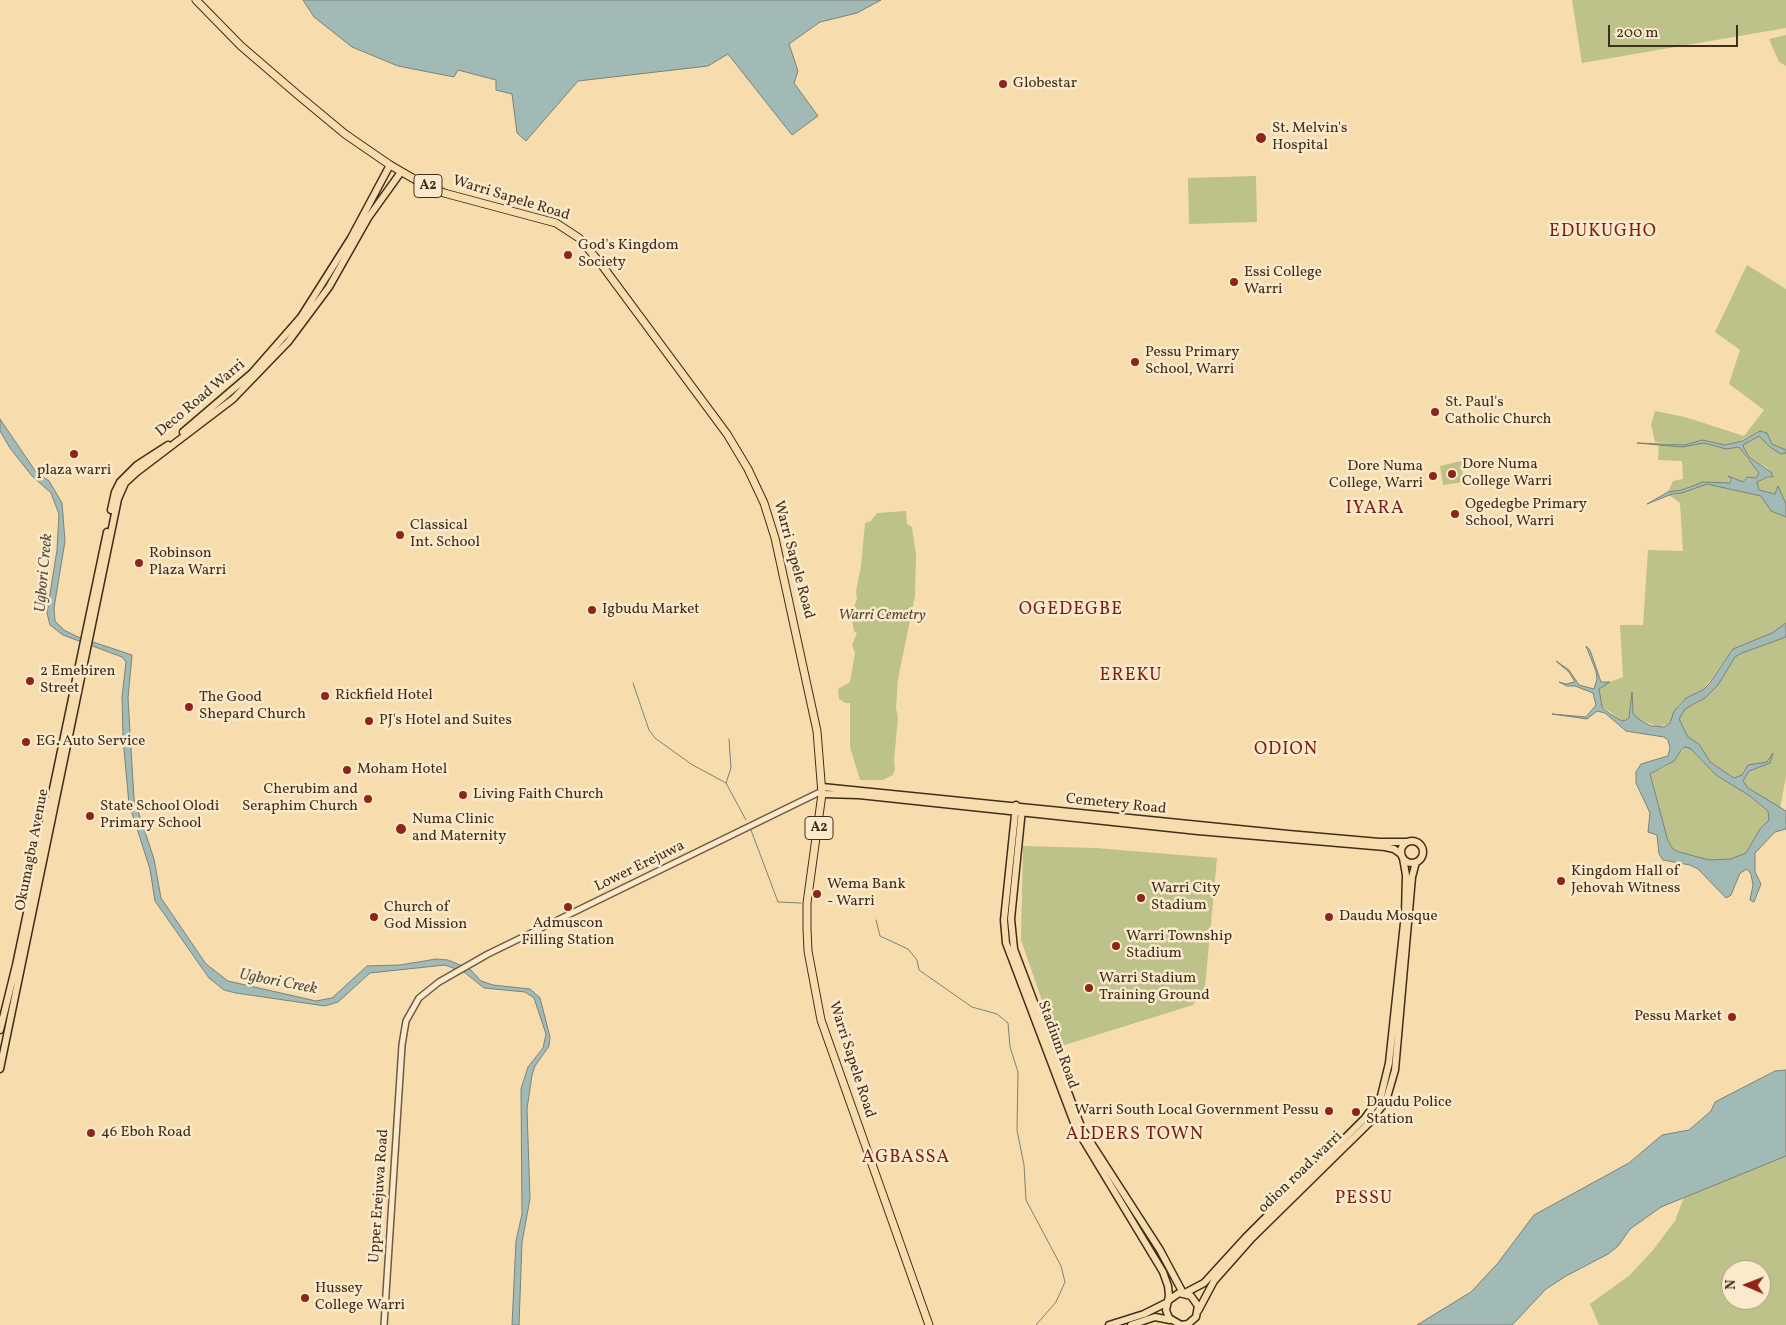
<!DOCTYPE html>
<style>
body{margin:0}
#map{position:relative;width:1786px;height:1325px;overflow:hidden;background:#f7ddae;font-family:Vollkorn,serif}
canvas{display:block}
.north{position:absolute;left:1721px;top:1260px;width:50px;height:50px;box-sizing:border-box;background:#fae9ca;border:1px solid #b09e84;border-radius:50%;rotate:271deg;font-size:14px;font-weight:700;line-height:20px;text-align:center;color:#402e1c}
.north::after{content:'';display:block;margin:auto;width:18px;height:22px;background:#8f2418;clip-path:polygon(50% 0,100% 100%,50% 72%,0 100%)}
.scale{position:absolute;left:1608px;top:25px;width:130px;height:22px;box-sizing:border-box;border:2px solid #402e1c;border-top:0;padding-left:6px;font-size:15px;line-height:18px;white-space:nowrap;color:#402e1c;-webkit-text-stroke:4px #fae9ca;paint-order:stroke}
</style>
<div id="map">
<canvas width="1786" height="1325"></canvas>
<div class="north">N</div>
<div class="scale">200 m</div>
</div>
<script>
const ctx = document.querySelector('canvas').getContext('2d');
ctx.lineJoin = 'round';
function fillPath(path, color) { ctx.fillStyle = color; ctx.fill(path, 'evenodd'); }
const poly = rows => new Path2D(rows.map(r => 'M' + r).join(''));
function strokePath(path, color, width, dash) { ctx.strokeStyle = color; ctx.lineWidth = width; ctx.lineCap = dash ? 'butt' : 'round'; ctx.setLineDash(dash || []); ctx.stroke(path); }
function label(font, color, halo, rows, align = 'center') {
  ctx.font = font + ' Vollkorn,serif'; ctx.lineWidth = 5; ctx.setLineDash([]); ctx.textBaseline = 'middle'; ctx.strokeStyle = halo; ctx.fillStyle = color; for (const [text, x, y, turn = 0] of rows) {
    ctx.save(); ctx.translate(x, y); ctx.rotate((+turn || 0) * Math.PI / 180); ctx.textAlign = isNaN(turn) ? turn : align; if (halo) ctx.strokeText(text, 0, 0); ctx.fillText(text, 0, 0); ctx.restore();
  }
}
fillPath(poly([
 [1572,0,1786,0,1786,28,1582,63],
 [1786,35,1786,66,1779,62,1769,39],
 [1256,176,1257,222,1189,224,1188,178],
 [1747,265,1786,289,1786,450,1772,444,1767,433,1760,431,1733,444,1725,445,1702,440,1685,445,1655,442,1651,425,1655,411,1685,417,1744,436,1764,410,1729,384,1740,350,1715,332],
 [1759,436,1770,447,1781,454,1786,453,1786,504,1778,488,1775,494,1759,490,1756,482,1772,477,1768,468,1749,457,1743,445],
 [1704,443,1720,448,1739,447,1747,459,1759,471,1758,477,1747,477,1741,483,1729,477,1730,483,1704,482,1682,490,1668,492,1673,481,1683,479,1682,461,1658,460,1659,444,1682,447],
 [1461,461,1464,482,1443,485,1440,466],
 [1707,484,1761,496,1771,511,1786,517,1786,623,1772,633,1733,649,1703,690,1686,698,1679,704,1670,723,1658,727,1637,718,1633,713,1632,697,1629,718,1622,721,1602,706,1598,694,1602,685,1623,677,1620,625,1643,625,1648,550,1683,551,1680,503,1669,495],
 [906,511,907,524,912,527,916,555,915,596,898,679,896,708,898,718,894,761,895,769,893,775,883,780,860,780,850,747,850,703,845,703,839,699,838,689,850,682,855,653,852,645,857,633,854,631,851,614,857,599,856,592,861,566,865,523,871,521,877,513],
 [1786,637,1786,776,1780,809,1744,785,1743,781,1749,771,1770,763,1772,755,1767,762,1744,770,1742,775,1734,778,1710,762,1701,748,1688,737,1679,719,1685,709,1696,704,1712,691,1735,657,1742,653],
 [1686,747,1691,749,1716,775,1750,796,1768,811,1769,820,1760,829,1746,853,1731,859,1709,860,1679,852,1673,849,1668,841,1650,774,1667,766],
 [1023,846,1096,848,1217,858,1205,987,1193,1005,1058,1047,1021,940],
 [1786,1130,1786,1325,1599,1325,1590,1304,1630,1275,1653,1250,1675,1221,1684,1197,1661,1207,1630,1229,1618,1246,1608,1254,1566,1276,1546,1289,1512,1325,1417,1325,1471,1292,1498,1263,1534,1215,1629,1163,1662,1135],
 [1731,1270,1761,1270,1761,1300,1731,1300]
]), '#bdc18a');
const water = poly([
 [303,0,881,0,857,13,820,22,789,44,798,71,794,83,818,116,792,135,728,54,708,66,578,81,526,141,517,133,512,94,496,90,496,80,458,70,454,77,398,66,352,47,314,17,303,0],
 [0,419,36,472,49,481,62,503,65,541,54,608,55,621,64,630,78,637,132,655,128,698,134,799,154,859,161,898,206,964,228,981,316,1001,332,998,367,966,400,965,436,959,448,960,470,969,481,981,493,985,530,989,540,998,550,1037,549,1046,535,1066,532,1075,527,1109,530,1199,522,1242,519,1325,512,1325,516,1241,522,1214,521,1089,528,1067,543,1048,546,1034,534,998,525,992,484,988,464,972,445,965,370,973,338,1002,325,1006,236,993,224,990,209,978,155,901,150,869,129,804,123,739,122,697,126,662,122,657,63,635,50,625,47,613,57,550,59,514,51,493,32,476,10,448,0,431,0,419],
 [1760,431,1767,433,1772,444,1786,450,1786,453,1781,454,1770,447,1759,436,1743,445,1744,448,1749,457,1771,472,1773,477,1768,477,1757,482,1759,490,1775,494,1778,486,1786,504,1786,517,1771,511,1761,496,1707,484,1682,493,1672,494,1647,504,1668,492,1682,490,1703,482,1730,483,1731,479,1728,476,1743,482,1747,477,1756,478,1759,473,1739,447,1726,449,1704,443,1682,447,1637,443,1685,445,1702,440,1725,445,1742,441,1760,431],
 [1786,623,1786,637,1742,653,1735,657,1718,685,1705,698,1685,709,1679,719,1688,737,1699,744,1710,762,1734,778,1742,775,1748,765,1767,762,1773,753,1770,763,1749,771,1743,781,1748,788,1786,811,1786,829,1775,832,1755,853,1755,872,1761,884,1754,902,1750,900,1753,885,1751,874,1747,869,1740,873,1731,895,1726,898,1698,869,1690,865,1663,860,1659,854,1657,835,1648,832,1650,813,1636,783,1636,772,1641,764,1668,756,1670,748,1668,740,1664,737,1626,731,1605,713,1597,711,1587,719,1552,714,1586,717,1596,705,1593,693,1575,686,1567,686,1559,682,1566,684,1575,682,1569,672,1556,661,1569,670,1579,685,1594,689,1597,679,1596,671,1586,646,1590,650,1601,682,1610,682,1599,689,1602,707,1610,714,1622,721,1626,720,1629,718,1632,692,1633,713,1637,718,1651,726,1664,727,1670,723,1674,711,1686,698,1703,690,1709,684,1733,649,1772,633,1786,623],
 [1686,747,1691,749,1716,775,1750,796,1768,811,1769,820,1760,829,1746,853,1731,859,1709,860,1679,852,1673,849,1668,841,1650,774,1674,761,1682,749,1686,747],
 [1786,1070,1786,1156,1661,1207,1630,1229,1618,1246,1608,1254,1566,1276,1546,1289,1512,1325,1417,1325,1471,1292,1498,1263,1534,1215,1629,1163,1662,1135,1689,1130,1711,1111,1715,1102,1775,1071,1786,1070]
]);
fillPath(water, '#a1bab5');
strokePath(water, '#7a8278', 1);
strokePath(poly([
 [633,683,649,730,655,738,691,764,726,783,746,820],
 [726,783,731,768,729,739],
 [751,830,778,902,801,903],
 [876,920,880,936,908,949,917,960,919,970,972,1007,997,1014,1008,1023,1010,1047,1018,1072,1017,1130,1024,1165,1026,1200,1061,1266,1065,1282,1056,1302,1036,1325]
]), '#7a8278', 1);
const minor = poly([
 [384,1325,402,1045,406,1021,419,998,439,982,488,954,822,791]
]);
const major = poly([
 [183,432,252,373,301,317,351,238,390,165],
 [111,510,115,492,120,482,137,465,168,445],
 [822,787,1288,834,1379,842,1408,842],
 [822,794,859,795,1198,831,1385,847,1394,849,1401,854],
 [1016,805,1004,920,1006,943,1076,1128,1163,1272,1168,1286,1169,1296,1166,1310,1169,1318,1181,1325,1188,1324,1196,1317,1198,1306,1191,1296,1179,1293,1169,1300],
 [1022,809,1011,919,1014,949,1082,1129,1160,1250,1183,1293],
 '1401 852a11 11 0 1 1 22 0a11 11 0 1 1-22 0Z',
 [0,1030,16,965,107,532],
 [0,1069,118,499,125,483,137,472,233,399,288,342,329,287,368,218,401,172],
 [1185,1293,1204,1283,1246,1237,1365,1118,1381,1096,1389,1063,1405,914,1406,875,1403,858],
 [1198,1311,1214,1281,1252,1238,1370,1122,1386,1101,1395,1070,1412,877,1416,862],
 [1109,1325,1144,1314,1168,1302],
 [1131,1325,1155,1317,1170,1320]
]);
const highway = poly([
 [196,0,241,46,298,95,345,134,390,165,421,183,444,193,556,223,579,238,601,264,727,434,748,469,764,503,775,538,817,731,822,794,807,903,807,929,808,951,821,1020,929,1325]
]);
strokePath(minor, '#6e5a40', 8);
strokePath(major, '#402e1c', 9);
strokePath(highway, '#402e1c', 9);
strokePath(minor, '#fae9ca', 5);
strokePath(major, '#f7ddae', 6);
strokePath(highway, '#f7ddae', 7);
for (const [x, y, r, color] of [
 [1003,84,5,"#8f2418"],
 [1261,138,6,"#8f2418"],
 [568,255,5,"#8f2418"],
 [1234,282,5,"#8f2418"],
 [1135,362,5,"#8f2418"],
 [1435,412,5,"#8f2418"],
 [74,454,5,"#8f2418"],
 [1452,474,5,"#8f2418"],
 [1433,476,5,"#8f2418"],
 [1455,514,5,"#8f2418"],
 [400,535,5,"#8f2418"],
 [139,563,5,"#8f2418"],
 [592,610,5,"#8f2418"],
 [30,681,5,"#8f2418"],
 [325,696,5,"#8f2418"],
 [189,707,5,"#8f2418"],
 [369,721,5,"#8f2418"],
 [26,742,5,"#8f2418"],
 [347,770,5,"#8f2418"],
 [463,795,5,"#8f2418"],
 [368,799,5,"#8f2418"],
 [90,816,5,"#8f2418"],
 [401,829,6,"#8f2418"],
 [1561,881,5,"#8f2418"],
 [817,894,5,"#8f2418"],
 [1141,898,5,"#8f2418"],
 [568,907,5,"#8f2418"],
 [374,917,5,"#8f2418"],
 [1329,917,5,"#8f2418"],
 [1116,946,5,"#8f2418"],
 [1089,988,5,"#8f2418"],
 [1732,1017,5,"#8f2418"],
 [1329,1111,5,"#8f2418"],
 [1356,1112,5,"#8f2418"],
 [91,1133,5,"#8f2418"],
 [305,1298,5,"#8f2418"]
]) { const dot = new Path2D(); dot.arc(x, y, r, 0, 2 * Math.PI); ctx.fillStyle = color; ctx.fill(dot); strokePath(dot, '#fae9ca', 2); }
for (const [x, y, w] of [
 [428,186,28],
 [819,828,28]
]) { const box = new Path2D(); box.roundRect(x - w / 2, y - 11.5, w, 23, 4); ctx.fillStyle = '#fae9ca'; ctx.fill(box); strokePath(box, '#402e1c', 1); }
label('bold 14px', '#402e1c', null, [
 ["A2",428,186],
 ["A2",819,828]
]);
label('15px', '#402e1c', '#fae9ca', [
 ["Globestar",1013,84],
 ["St. Melvin's",1272,129],
 ["Hospital",1272,146],
 ["God's Kingdom",578,246],
 ["Society",578,263],
 ["Essi College",1244,273],
 ["Warri",1244,290],
 ["Pessu Primary",1145,353],
 ["School, Warri",1145,370],
 ["St. Paul's",1445,403],
 ["Catholic Church",1445,420],
 ["Dore Numa",1462,465],
 ["College Warri",1462,482],
 ["Dore Numa",1423,467,"right"],
 ["College, Warri",1423,484,"right"],
 ["plaza warri",74,471,"center"],
 ["Ogedegbe Primary",1465,505],
 ["School, Warri",1465,522],
 ["Classical",410,526],
 ["Int. School",410,543],
 ["Robinson",149,554],
 ["Plaza Warri",149,571],
 ["Igbudu Market",602,610],
 ["2 Emebiren",40,672],
 ["Street",40,689],
 ["Rickfield Hotel",335,696],
 ["The Good",199,698],
 ["Shepard Church",199,715],
 ["PJ's Hotel and Suites",379,721],
 ["EG. Auto Service",36,742],
 ["Moham Hotel",357,770],
 ["Cherubim and",358,790,"right"],
 ["Seraphim Church",358,807,"right"],
 ["Living Faith Church",473,795],
 ["State School Olodi",100,807],
 ["Primary School",100,824],
 ["Numa Clinic",412,820],
 ["and Maternity",412,837],
 ["Kingdom Hall of",1571,872],
 ["Jehovah Witness",1571,889],
 ["Wema Bank",827,885],
 ["- Warri",827,902],
 ["Warri City",1151,889],
 ["Stadium",1151,906],
 ["Church of",384,908],
 ["God Mission",384,925],
 ["Daudu Mosque",1339,917],
 ["Admuscon",568,924,"center"],
 ["Filling Station",568,941,"center"],
 ["Warri Township",1126,937],
 ["Stadium",1126,954],
 ["Warri Stadium",1099,979],
 ["Training Ground",1099,996],
 ["Pessu Market",1722,1017,"right"],
 ["Daudu Police",1366,1103],
 ["Station",1366,1120],
 ["Warri South Local Government Pessu",1319,1111,"right"],
 ["46 Eboh Road",101,1133],
 ["Hussey",315,1289],
 ["College Warri",315,1306]
], 'left');
label('15px', '#402e1c', '#fae9ca', [
 ["Warri Sapele Road",511,199,17],
 ["Deco Road Warri",201,399,-40],
 ["Warri Sapele Road",793,560,75],
 ["Cemetery Road",1116,805,6],
 ["Okumagba Avenue",33,850,-79],
 ["Lower Erejuwa",640,867,-26],
 ["Stadium Road",1057,1045,70],
 ["Warri Sapele Road",851,1060,72],
 ["odion road warri",1301,1173,-44],
 ["Upper Erejuwa Road",380,1196,-86]
]);
label('italic 15px', '#594b32', '#fae9ca', [
 ["Warri Cemetry",882,616]
]);
label('italic 16px', '#585142', '#fae9ca', [
 ["Ugbori Creek",45,573,-85],
 ["Ugbori Creek",278,983,11]
]);
ctx.letterSpacing = '1px';
label('18px', '#7a1f14', '#fae9ca', [
 ["EDUKUGHO",1603,233],
 ["IYARA",1375,510],
 ["OGEDEGBE",1071,611],
 ["EREKU",1131,677],
 ["ODION",1286,751],
 ["ALDERS TOWN",1135,1136],
 ["AGBASSA",906,1159],
 ["PESSU",1364,1200]
]);
ctx.letterSpacing = '0px';
</script>
